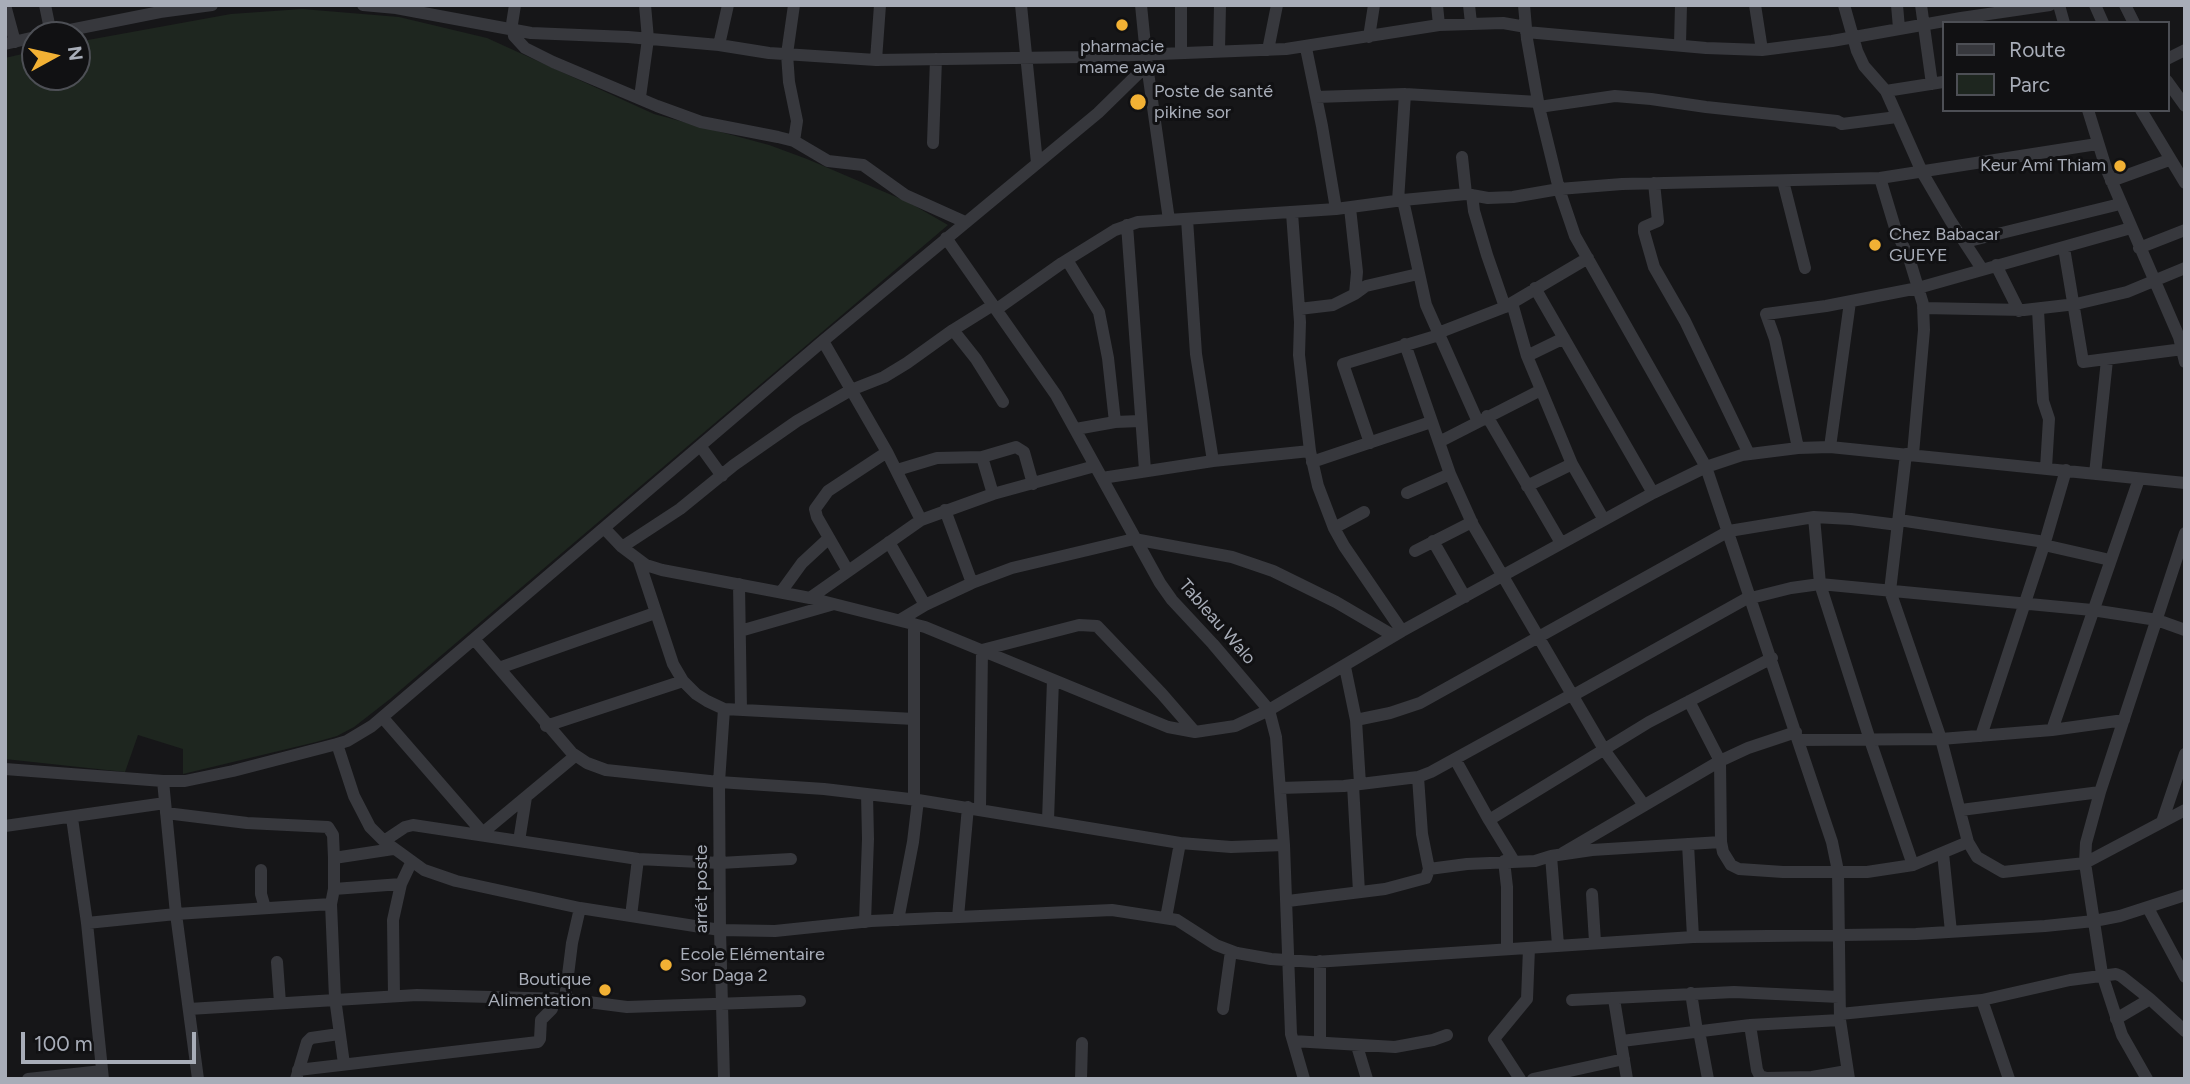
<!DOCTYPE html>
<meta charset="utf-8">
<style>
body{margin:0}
#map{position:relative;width:2190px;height:1084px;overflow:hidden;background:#161618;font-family:Figtree,sans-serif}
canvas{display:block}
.frame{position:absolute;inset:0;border:7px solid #a8adb8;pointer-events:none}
.legend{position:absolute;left:1942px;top:21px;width:228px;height:91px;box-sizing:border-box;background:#111113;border:2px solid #4d4f55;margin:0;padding:9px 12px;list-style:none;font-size:21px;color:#a8adb8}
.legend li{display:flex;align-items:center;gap:14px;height:35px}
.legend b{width:35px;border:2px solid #4d4f55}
.north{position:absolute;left:21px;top:21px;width:70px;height:70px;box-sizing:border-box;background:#111113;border:2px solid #4d4f55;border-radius:50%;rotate:82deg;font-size:19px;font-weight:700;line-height:28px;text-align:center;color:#a8adb8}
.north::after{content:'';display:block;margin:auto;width:24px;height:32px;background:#f2b134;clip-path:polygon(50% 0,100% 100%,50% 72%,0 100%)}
.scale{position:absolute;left:21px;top:1032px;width:175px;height:32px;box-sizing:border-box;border:4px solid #a8adb8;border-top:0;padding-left:9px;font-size:21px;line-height:24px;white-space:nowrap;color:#a8adb8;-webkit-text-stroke:5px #111113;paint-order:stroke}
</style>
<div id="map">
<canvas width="2190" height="1084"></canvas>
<div class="frame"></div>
<ul class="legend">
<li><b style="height:9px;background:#37383d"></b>Route</li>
<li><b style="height:19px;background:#1e261f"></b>Parc</li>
</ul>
<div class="north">N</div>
<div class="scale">100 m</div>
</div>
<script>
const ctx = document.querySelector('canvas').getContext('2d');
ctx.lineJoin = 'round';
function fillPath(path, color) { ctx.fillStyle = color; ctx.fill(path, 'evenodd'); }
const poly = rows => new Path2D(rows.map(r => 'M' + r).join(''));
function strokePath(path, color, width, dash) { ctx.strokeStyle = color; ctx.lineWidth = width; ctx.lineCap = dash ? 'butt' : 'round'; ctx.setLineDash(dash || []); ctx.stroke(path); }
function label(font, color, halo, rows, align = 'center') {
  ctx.font = font + ' Figtree,sans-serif'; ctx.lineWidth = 6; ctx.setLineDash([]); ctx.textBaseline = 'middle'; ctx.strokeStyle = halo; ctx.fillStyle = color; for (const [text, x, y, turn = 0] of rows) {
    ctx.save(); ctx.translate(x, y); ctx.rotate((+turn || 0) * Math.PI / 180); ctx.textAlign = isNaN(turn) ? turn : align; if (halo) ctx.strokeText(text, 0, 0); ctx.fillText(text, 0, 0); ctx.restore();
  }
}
fillPath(poly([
 [302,9,399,17,487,38,654,114,769,145,807,159,908,202,948,225,390,699,354,727,337,736,316,742,183,774,183,749,138,735,125,772,5,759,5,58,35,51,35,77,77,77,77,42,231,14]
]), '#1e261f');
strokePath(poly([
 [5,5,15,42],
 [45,5,51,34],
 [363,5,396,8,531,33,628,37,719,45,769,53,876,60,1083,57,1286,49,1439,25,1503,23,1526,27],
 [515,5,512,24,514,36,525,48,553,62,657,106,701,122,778,137,794,141,828,161,863,165,905,195,965,222],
 [794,5,787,54,789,82,797,121,794,141],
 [1021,5,1037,163],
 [1141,5,1147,65,1169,220],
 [1437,5,1439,25],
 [1469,5,1471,23],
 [1524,5,1527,39,1539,107,1559,189,1575,236,1706,467,1832,842,1838,871,1840,1020,1849,1079],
 [1755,5,1762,50],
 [1844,5,1857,51,1864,66,1886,91,1922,172,1950,220,1982,269],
 [1897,5,1899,28],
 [1921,5,1932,84],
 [2059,5,2064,23],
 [2095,5,2103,23],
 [2125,5,2134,23],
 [1526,32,1706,48,1762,50,1832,41,1961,18,2050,5],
 [45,35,160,12,212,5],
 [1369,37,1374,5],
 [5,44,35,37],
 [1680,44,1681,5],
 [719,45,728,5],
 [1306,48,1322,126,1336,209],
 [1219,50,1220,5],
 [1268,50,1277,5],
 [1181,53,1181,5],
 [2167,59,2185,50],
 [876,60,880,5],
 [2167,81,2185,106],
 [1886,91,1943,82],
 [640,97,648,39,645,5],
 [1316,97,1405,94,1538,102],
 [1539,107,1615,96,1651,99,1706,107,1837,121,1842,124,1897,117],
 [2088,110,2106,168,2179,337,2185,362],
 [2141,110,2185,183],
 [933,143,936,59],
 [1462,157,1466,194],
 [1880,178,1896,231,1909,258,1923,304,1924,330,1913,454],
 [1783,181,1805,268],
 [2111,181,2169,160],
 [1654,183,1658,221,1644,227,1644,232,1654,267,1685,321,1749,454],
 [1472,195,1474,211,1487,255,1505,307],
 [1403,200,1426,305,1478,422],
 [1398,201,1405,94],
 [1350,208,1357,272,1355,294,1366,286,1418,274],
 [1292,213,1300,322,1299,355,1310,451,1318,486,1334,528,1344,546,1402,631],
 [1187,219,1196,354,1213,461],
 [1127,225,1145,470],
 [946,238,1056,395,1160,583,1172,600,1213,644,1269,710,1276,737,1284,845,1291,1034,1304,1079],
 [1965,242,2120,204],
 [2064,248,2083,362,2183,349],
 [2139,248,2185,230],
 [1067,260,1099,312,1108,358,1115,422],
 [1996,265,2019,311],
 [1535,288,1653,493],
 [1512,303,1527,356],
 [1923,308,2024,310,2076,304,2127,292,2185,268],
 [997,309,1062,263,1115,230,1138,222,1336,209,1403,200,1466,194,1488,198,1513,197,1559,189,1622,184,1880,178,2097,144],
 [1299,309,1333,305,1355,294],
 [2038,310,2043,401,2049,419,2046,468],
 [953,330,976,359,1003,402],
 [1438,333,1505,307,1588,258],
 [1564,338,1527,356,1572,464,1604,520],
 [823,341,887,452,921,520],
 [1405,344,1450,474,1473,525,1605,751,1644,805],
 [1487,416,1561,543],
 [1076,429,1115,422,1140,421],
 [1439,442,1541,390],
 [1370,443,1343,364,1439,335],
 [701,447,722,476],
 [1830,447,1850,302],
 [1798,448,1775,339,1766,314,1826,306,1918,288,2131,228],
 [1906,454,1890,591,1941,739,1968,842,1977,857,2003,872,2085,863,2185,810],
 [1312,462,1431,422],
 [897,470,937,458,982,457],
 [2095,474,2107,360],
 [1102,478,1213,461,1310,451],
 [1527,486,1572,464],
 [1407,493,1450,474],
 [993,494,982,457,1016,447,1024,452,1033,484],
 [945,510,972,583],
 [1814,517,1820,584,1870,740,1913,865],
 [1899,520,2045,542],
 [604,528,622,547,646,565,662,570,810,598,925,627,1168,727,1195,732,1235,726,1269,710,1402,631,1653,493,1706,467,1742,455,1798,448,1830,447,2185,483],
 [1334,528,1364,512],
 [1433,541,1465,597],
 [889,542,925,605],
 [2044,545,2110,560],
 [622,547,680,509,734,465,797,421,851,390,884,377,907,363,953,330,993,305],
 [1415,551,1472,522],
 [639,561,673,664,683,681,696,694,707,701,724,709,914,719],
 [848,571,817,517,815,509,828,491,887,452],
 [739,584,741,710],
 [781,592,802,563,829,538],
 [810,598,921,520,993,494,1095,466],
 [1751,598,1791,588,1820,584,2092,610,2157,620,2185,630],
 [900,620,925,605,972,583,1012,568,1134,539,1232,557,1273,571,1336,602,1394,636],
 [740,631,834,604],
 [474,639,572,753,587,763,606,770,719,782,824,789,918,800,1180,843,1231,847,1284,845],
 [1345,667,1356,720,1360,784],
 [499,668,655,613],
 [1572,696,1751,596],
 [1689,701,1720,761,1721,842,1723,852,1731,865,1739,869,1783,872,1867,872,1913,865,1968,842],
 [724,709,719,782,720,930,724,1079],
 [383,718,483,833],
 [1356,720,1390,713,1420,703,1729,531,1814,517,1851,519,1898,525],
 [546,726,683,681],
 [2052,730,2139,479],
 [1981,736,2045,542,2066,470],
 [1799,740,1941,739,2052,730,2124,720],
 [337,744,354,796,370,827,384,841,424,870,456,881,580,908,720,930,775,931,871,921,1112,910,1177,920,1216,945,1237,953,1271,959,1315,962,1693,937,1916,934,2045,926,2094,921,2120,916,2185,895],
 [1455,759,1489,820],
 [5,769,163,781,185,781,233,771,337,744,347,741,372,726,823,341,1098,113,1147,65],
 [163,781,176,914,198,1079],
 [1353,785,1359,892],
 [1280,788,1344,786,1418,777],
 [914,800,914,624],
 [980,809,982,650,1079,625,1097,626,1162,694,1195,732],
 [1961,810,2100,792],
 [166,813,247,823,328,827,333,835,334,858],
 [72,818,87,923,103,1079],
 [1048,820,1053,680],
 [2162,822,2185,754],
 [5,826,165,803],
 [480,835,575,756],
 [384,841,405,827,413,825,638,859,720,863,791,859],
 [519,841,526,797],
 [1688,844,1693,937],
 [1563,853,1720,761,1748,748,1796,732],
 [1943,853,1951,932],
 [1504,861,1507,887,1507,949],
 [1514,861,1489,820,1649,722,1772,658],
 [1429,869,1467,864,1535,861,1551,856],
 [261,870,261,894,265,908],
 [334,889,401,884],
 [1592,894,1595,942],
 [1288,901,1385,889,1426,878,1429,869,1422,834,1418,777,1431,772,1571,695],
 [2148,908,2185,977],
 [631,916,638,859],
 [958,917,968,807],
 [1166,918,1180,843],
 [898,920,913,842,918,800],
 [865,922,868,839,867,794],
 [87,923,176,914,331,904],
 [1558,945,1551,856,1592,850,1721,842],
 [1320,961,1320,1041],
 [277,962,280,1003],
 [1691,993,1697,1031],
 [394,996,393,920,401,884,411,863],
 [565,999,572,943,580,908],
 [1614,999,1627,1079],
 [1572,1000,1734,992,1839,997],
 [1982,1000,2009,1079],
 [189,1009,417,995,565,999,627,1007,800,1001],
 [1223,1009,1231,951],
 [1840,1014,1982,1000,2070,980,2116,974,2121,976,2150,999,2185,1031],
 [2116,1019,2150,999],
 [1750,1025,1757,1070,1760,1076,1766,1078,1812,1077,1847,1071],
 [1699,1031,1708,1079],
 [1293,1041,1395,1047,1433,1040,1447,1035],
 [1622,1041,1750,1025,1840,1020],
 [1357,1046,1367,1079],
 [344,1064,335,998,331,904,334,889,334,858,393,849],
 [298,1070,538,1042,540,1039,541,1020,552,1009,552,998],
 [28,1079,102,1071],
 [296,1079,307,1042,311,1038,339,1034],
 [1081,1079,1082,1043],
 [1520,1079,1494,1039,1527,999,1529,948],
 [1533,1079,1624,1059],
 [2147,1079,2122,1035,2102,974,2085,863,2086,843,2100,792,2185,533]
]), '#37383d', 12);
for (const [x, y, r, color] of [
 [1122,25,7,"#f2b134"],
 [1138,102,9,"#f2b134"],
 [2120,166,7,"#f2b134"],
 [1875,245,7,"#f2b134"],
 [666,965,7,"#f2b134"],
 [605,990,7,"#f2b134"]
]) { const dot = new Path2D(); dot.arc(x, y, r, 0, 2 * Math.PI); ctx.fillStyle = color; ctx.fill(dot); strokePath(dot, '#111113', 2.5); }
label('18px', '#a8adb8', '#111113', [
 ["pharmacie",1122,47,"center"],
 ["mame awa",1122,68,"center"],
 ["Poste de santé",1154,92],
 ["pikine sor",1154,113],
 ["Keur Ami Thiam",2106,166,"right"],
 ["Chez Babacar",1889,235],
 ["GUEYE",1889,256],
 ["Ecole Elémentaire",680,955],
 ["Sor Daga 2",680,976],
 ["Boutique",591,980,"right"],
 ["Alimentation",591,1001,"right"]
], 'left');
label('18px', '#a8adb8', '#111113', [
 ["Tableau Walo",1217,622,49],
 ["arrét poste",702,889,-90]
]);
</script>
